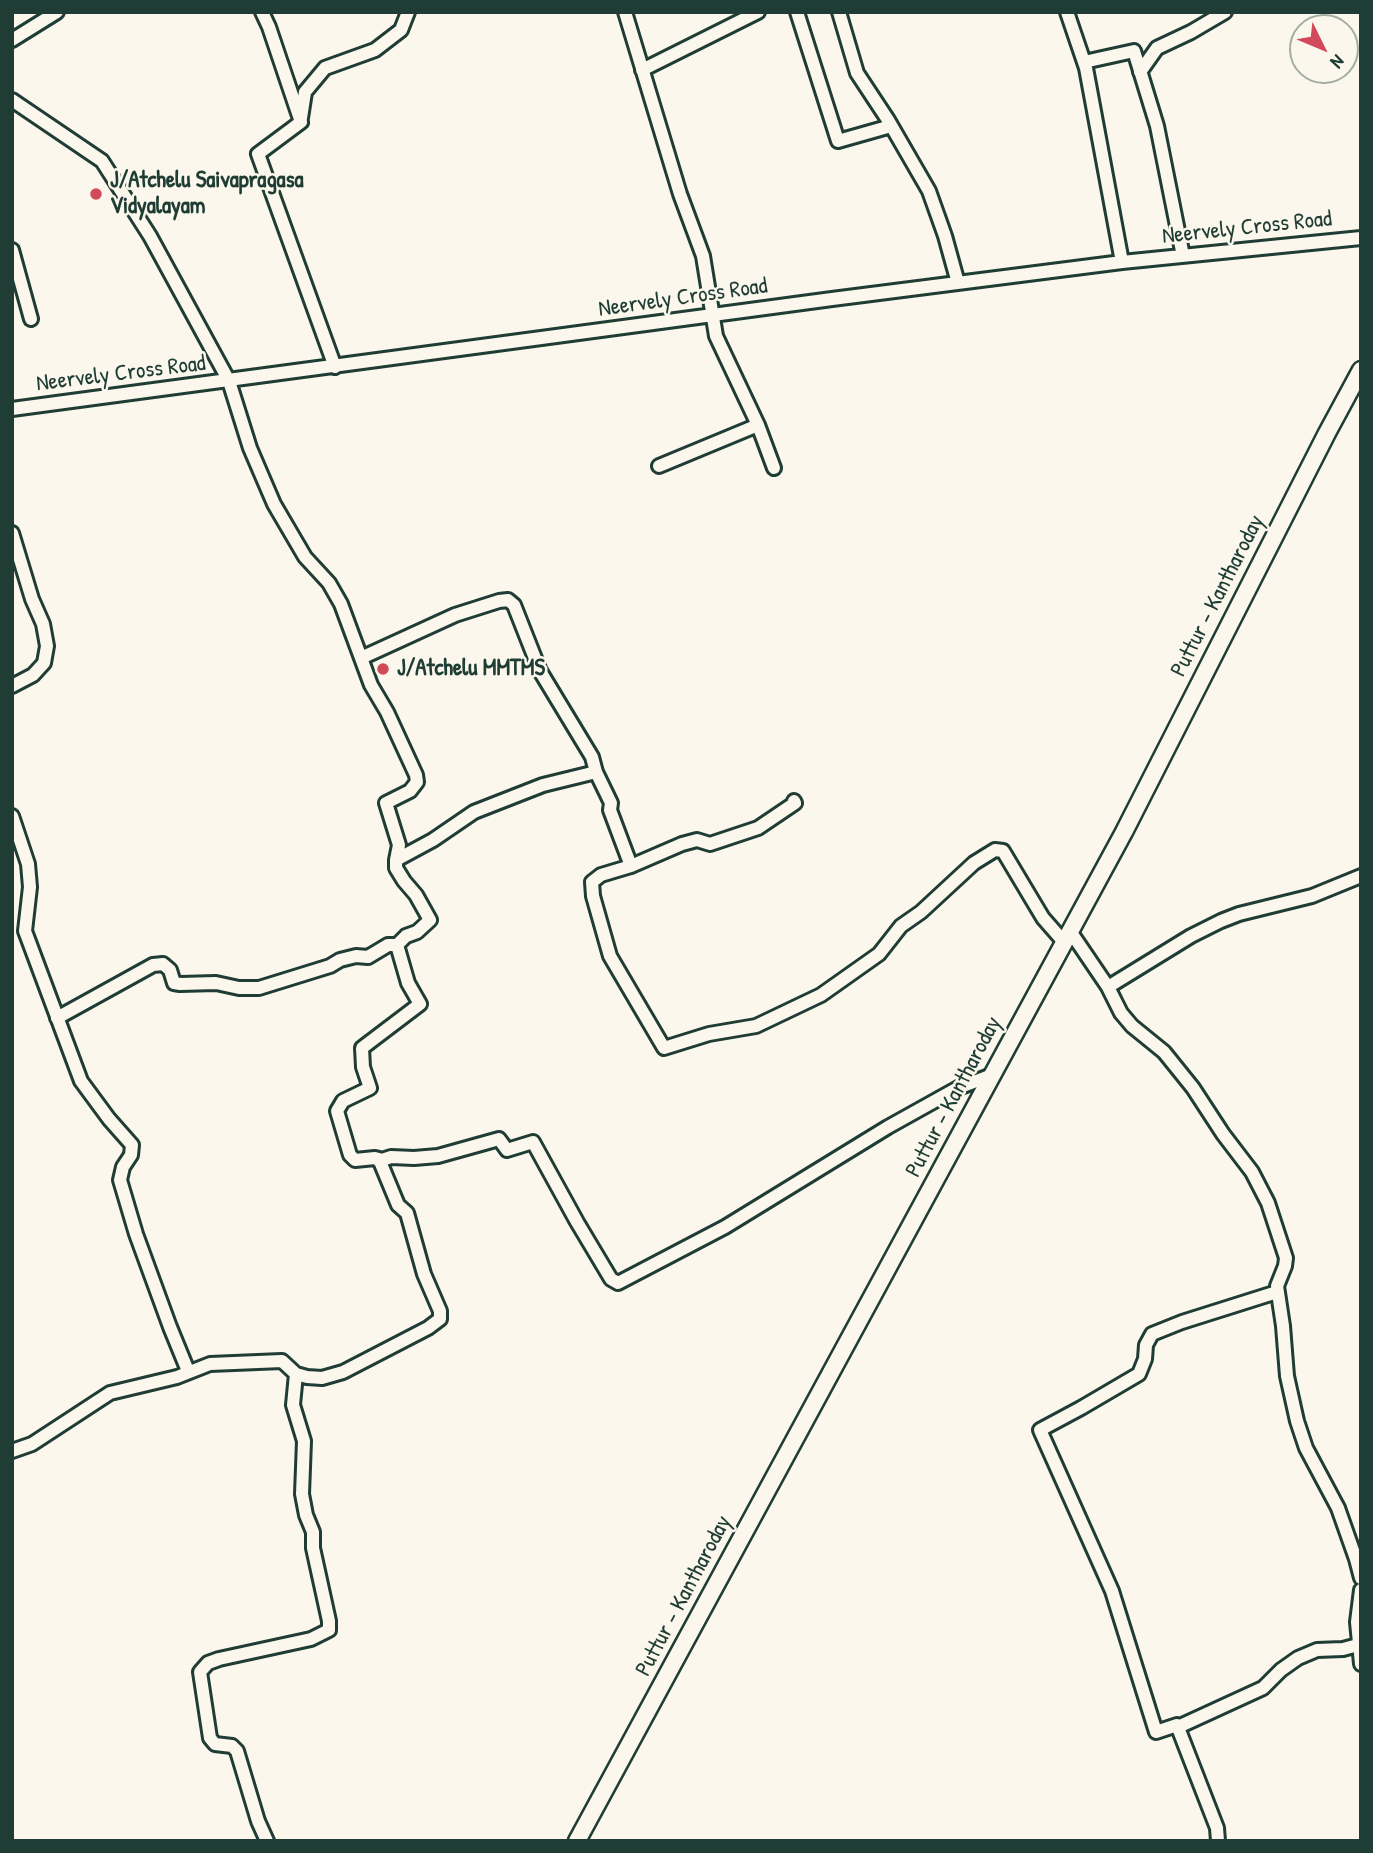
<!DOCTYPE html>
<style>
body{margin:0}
#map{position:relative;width:1373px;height:1853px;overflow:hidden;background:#fbf7ec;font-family:"Patrick Hand",sans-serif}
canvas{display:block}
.frame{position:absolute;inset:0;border:14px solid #1f3d34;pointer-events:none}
.north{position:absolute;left:1289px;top:14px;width:70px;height:70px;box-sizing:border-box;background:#fbf7ec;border:2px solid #a3ada2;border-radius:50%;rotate:133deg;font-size:19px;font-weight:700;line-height:28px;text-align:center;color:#1f3d34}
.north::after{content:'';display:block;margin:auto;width:24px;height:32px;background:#d1495b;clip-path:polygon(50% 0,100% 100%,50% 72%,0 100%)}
</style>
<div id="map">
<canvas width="1373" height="1853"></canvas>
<div class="frame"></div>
<div class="north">N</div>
</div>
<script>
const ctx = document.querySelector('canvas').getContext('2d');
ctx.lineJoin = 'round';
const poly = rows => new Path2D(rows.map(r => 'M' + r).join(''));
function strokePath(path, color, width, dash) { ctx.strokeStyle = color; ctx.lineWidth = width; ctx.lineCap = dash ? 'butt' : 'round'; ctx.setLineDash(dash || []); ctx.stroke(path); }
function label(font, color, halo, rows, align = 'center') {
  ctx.font = font + ' "Patrick Hand",sans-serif'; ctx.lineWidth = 5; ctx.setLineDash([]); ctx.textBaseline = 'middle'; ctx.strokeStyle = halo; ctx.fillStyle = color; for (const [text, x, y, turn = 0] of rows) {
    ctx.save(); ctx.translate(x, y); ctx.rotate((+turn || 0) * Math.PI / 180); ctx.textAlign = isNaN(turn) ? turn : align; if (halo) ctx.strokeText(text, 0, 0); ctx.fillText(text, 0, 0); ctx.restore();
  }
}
const minor = poly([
 [262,12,269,27,301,122,258,154,335,367],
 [625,12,680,194,703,256,716,336,758,425,774,468],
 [797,12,838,141,891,126],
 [839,12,857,73,888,120,929,191,945,236,958,283],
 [1067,12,1086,68,1122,262],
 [12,40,57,12],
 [1084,62,1134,51,1157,126,1183,256],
 [642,70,758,12],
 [1140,72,1157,48,1191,32,1225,12],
 [12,100,102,161,150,236,229,381,250,448,274,504,305,557,329,583,341,604,371,685,387,712,416,775,417,782,410,791,386,803,399,845,396,860],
 [301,118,305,92,325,68,375,50,401,30,408,12],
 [12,250,31,319],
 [12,409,832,299,1122,262,1361,238],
 [659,466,758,425],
 [12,533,32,599,43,624,47,646,44,663,33,675,12,686],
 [361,658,455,615,499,601,508,600,514,605,540,671,592,757,596,772,611,803,610,810,631,866],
 [794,801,795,803,758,828,710,844,697,840,682,844,631,866,601,875,592,882,593,896,610,956,664,1048,709,1034,756,1026,821,995,879,954,901,926,921,912,974,863,995,850,1003,851,1043,918,1064,942],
 [12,816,28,864,30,887,25,931,81,1081,109,1119,132,1145,131,1155,123,1167,120,1180,136,1234,170,1327,188,1371],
 [1070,931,1108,987,1121,1013,1132,1026,1164,1052,1193,1088,1223,1134,1252,1172,1268,1203,1286,1258,1285,1266,1277,1286,1283,1326,1287,1376,1297,1421,1306,1448,1338,1508,1356,1559,1361,1578],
 [1108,987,1191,936,1221,921,1239,914,1312,896,1361,876],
 [57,1018,153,965,163,964,170,970,174,983,180,984,216,983,239,988,259,988,330,966,340,960,356,956,368,957,388,945,397,945,406,936,417,932,430,920,416,895,404,881,396,868,396,860,433,840,474,812,543,785,596,772],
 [379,1161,391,1157,414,1158,438,1156,499,1139,507,1150,533,1142,577,1222,611,1279,618,1283,725,1227,888,1127,958,1088,992,1075],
 [296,1374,307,1377,322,1378,343,1372,428,1328,440,1319,440,1311,424,1274,407,1213,398,1205,379,1159,375,1158,355,1160,350,1155,337,1111,343,1101,370,1088,363,1067,362,1048,420,1004,408,983,397,945],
 [12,1451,32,1444,110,1393,177,1377,210,1364,282,1361,296,1374,293,1405,304,1441,302,1494,306,1515,313,1532,313,1548,329,1621,329,1630,311,1639,219,1659,208,1663,200,1672,210,1738,215,1744,232,1746,237,1751,258,1821,267,1841],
 [1361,1590,1357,1622,1361,1664],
 [1178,1727,1263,1688,1281,1670,1298,1658,1317,1650,1343,1649,1358,1645],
 [1218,1841,1217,1828,1177,1725,1156,1732,1112,1591,1040,1430,1081,1408,1139,1374,1145,1359,1146,1345,1152,1334,1182,1322,1277,1292]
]);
const major = poly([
 [577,1841,1124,832,1327,433,1361,370]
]);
strokePath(minor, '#1f3d34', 18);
strokePath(major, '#1f3d34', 21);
strokePath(minor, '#fbf7ec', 12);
strokePath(major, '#fbf7ec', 16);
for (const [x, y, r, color] of [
 [96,194,7,"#d1495b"],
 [383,669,7,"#d1495b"]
]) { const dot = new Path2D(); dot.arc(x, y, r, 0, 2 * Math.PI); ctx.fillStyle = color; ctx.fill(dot); strokePath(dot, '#fbf7ec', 2.5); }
label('bold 23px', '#1f3d34', '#fbf7ec', [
 ["J/Atchelu Saivapragasa",110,181],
 ["Vidyalayam",110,207],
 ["J/Atchelu MMTMS",397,669]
], 'left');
label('23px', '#1f3d34', '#fbf7ec', [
 ["Neervely Cross Road",1247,228,-6],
 ["Neervely Cross Road",683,298,-8],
 ["Neervely Cross Road",121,374,-7],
 ["Puttur - Kantharoday",1218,596,-63],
 ["Puttur - Kantharoday",954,1097,-62],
 ["Puttur - Kantharoday",684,1596,-62]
]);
</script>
